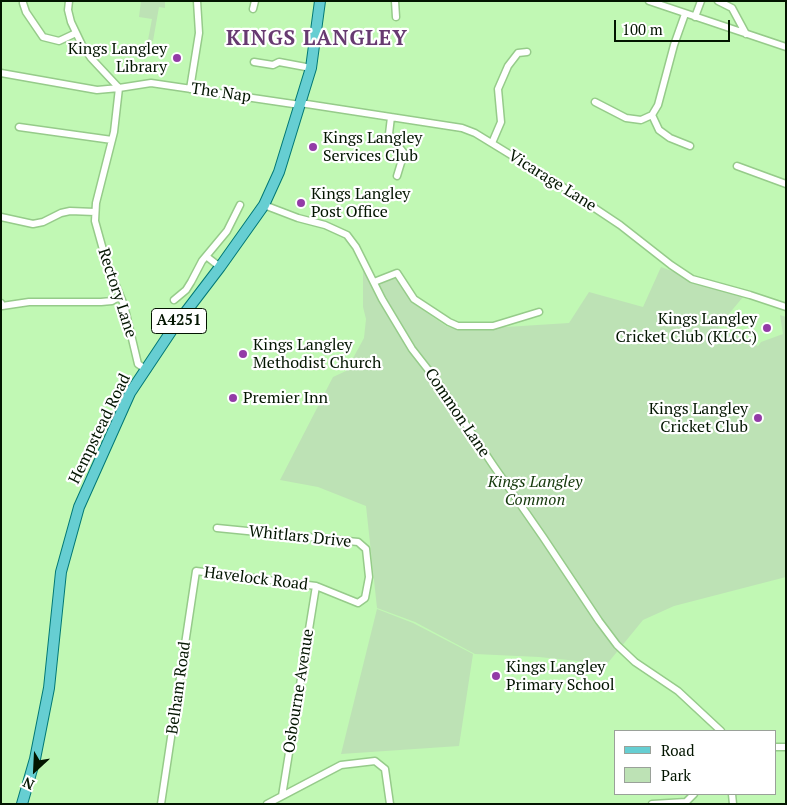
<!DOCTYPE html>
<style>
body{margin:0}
#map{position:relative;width:787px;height:805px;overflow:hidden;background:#c1f8b4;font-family:"PT Serif",serif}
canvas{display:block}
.frame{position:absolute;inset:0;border:2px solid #031500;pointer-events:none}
.legend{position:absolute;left:614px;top:730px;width:162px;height:65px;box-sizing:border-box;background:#fff;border:1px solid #9aa199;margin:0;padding:6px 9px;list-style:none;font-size:15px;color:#031500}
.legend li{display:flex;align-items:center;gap:10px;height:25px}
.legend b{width:25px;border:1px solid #9aa199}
.north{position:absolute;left:10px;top:745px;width:50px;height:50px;-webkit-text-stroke:4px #fff;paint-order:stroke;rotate:205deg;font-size:14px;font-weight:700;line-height:20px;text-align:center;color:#031500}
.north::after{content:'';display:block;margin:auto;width:18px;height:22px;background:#031500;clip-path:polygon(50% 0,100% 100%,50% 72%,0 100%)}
.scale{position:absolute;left:614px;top:20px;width:116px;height:22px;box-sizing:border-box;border:2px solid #031500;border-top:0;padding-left:6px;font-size:15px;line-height:18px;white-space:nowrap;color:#031500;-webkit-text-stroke:4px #fff;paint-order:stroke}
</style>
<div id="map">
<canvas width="787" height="805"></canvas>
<div class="frame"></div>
<ul class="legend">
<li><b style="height:6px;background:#66ced2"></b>Road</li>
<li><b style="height:14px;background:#bde2b5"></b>Park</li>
</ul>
<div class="north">N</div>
<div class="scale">100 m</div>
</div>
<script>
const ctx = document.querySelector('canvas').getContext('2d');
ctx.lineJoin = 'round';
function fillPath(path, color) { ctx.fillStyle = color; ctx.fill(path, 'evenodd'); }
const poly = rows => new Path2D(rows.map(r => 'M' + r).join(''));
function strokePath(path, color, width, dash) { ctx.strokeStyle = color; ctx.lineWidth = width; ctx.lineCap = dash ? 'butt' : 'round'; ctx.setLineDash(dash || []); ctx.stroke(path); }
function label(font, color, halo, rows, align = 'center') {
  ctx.font = font + ' "PT Serif",serif'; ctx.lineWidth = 4.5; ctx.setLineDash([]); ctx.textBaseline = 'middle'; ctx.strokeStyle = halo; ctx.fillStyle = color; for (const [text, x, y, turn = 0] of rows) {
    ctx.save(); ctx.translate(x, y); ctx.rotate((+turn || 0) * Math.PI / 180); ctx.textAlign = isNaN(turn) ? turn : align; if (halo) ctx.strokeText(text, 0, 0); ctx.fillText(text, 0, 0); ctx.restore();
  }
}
fillPath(poly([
 [141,1,165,1,165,8,159,7,153,41,148,40,152,19,139,17],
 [363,262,373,284,396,276,411,302,446,326,458,330,569,323,589,292,643,307,661,267,743,297,718,327,758,346,761,342,783,334,780,315,786,317,786,577,674,606,643,620,607,664,539,657,475,654,415,622,377,608,366,506,318,487,280,480,333,377,346,371,364,338,366,319,363,307],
 [377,609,413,623,473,654,459,746,341,754]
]), '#bde2b5');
const minor = poly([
 [69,1,68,10,71,22,82,45,91,58,119,88],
 [395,1,396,17],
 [649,1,786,47],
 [718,1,732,8,746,34],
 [23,3,26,12,43,37,59,41,76,33],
 [253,9,255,1],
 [695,17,701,1],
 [254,62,273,65,279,62,311,68],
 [1,73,97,90,119,88],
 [190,89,199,33,197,1],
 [595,102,626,118,641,120,652,115,658,105,674,45,685,14],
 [300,103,462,128,475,133,560,185,620,225,671,265,692,279,750,295,786,307],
 [652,115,659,130,670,138,690,146],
 [391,117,389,134,404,153,397,176],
 [19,127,112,140],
 [492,143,501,122,498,89,508,66,518,53,527,52],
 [737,166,786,184],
 [264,205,298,218,325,225,347,235,356,247,382,299,412,349,437,381,493,465,543,537,599,621,617,645,635,662,678,691,721,731],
 [1,217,33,224,43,222,61,213,70,211,95,212],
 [206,256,220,267],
 [374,282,397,273,414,299,449,322,458,326,493,326,539,312],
 [174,300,186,290,191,282,202,261,227,231,240,205],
 [1,303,2,306,29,302,101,302,112,301,120,296],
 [147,370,138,364,124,305,107,264,95,221,96,203,114,132,119,88,151,83,300,105],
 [776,747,786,747],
 [732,794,733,804],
 [282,796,316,586],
 [161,804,196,571,316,586,358,603,365,598,369,577,366,549,358,542,217,528],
 [267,804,341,765,375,761,385,769,390,804],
 [652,804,686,802,694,794]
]);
const primary = poly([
 [22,804,35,759,49,688,61,572,79,507,130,393,172,330,220,267,264,205,279,172,311,68,320,1]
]);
strokePath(minor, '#96cb8a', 9);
strokePath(primary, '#017875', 12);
strokePath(minor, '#fff', 6);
strokePath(primary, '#66ced2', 10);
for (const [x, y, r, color] of [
 [177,58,5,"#933ba7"],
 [313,147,5,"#933ba7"],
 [301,203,5,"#933ba7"],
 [767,328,5,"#933ba7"],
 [243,354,5,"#933ba7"],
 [233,398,5,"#933ba7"],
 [758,418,5,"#933ba7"],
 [496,676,5,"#933ba7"]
]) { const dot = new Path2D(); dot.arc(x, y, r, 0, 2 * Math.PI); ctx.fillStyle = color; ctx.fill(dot); strokePath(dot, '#fff', 2); }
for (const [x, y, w] of [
 [179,321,55]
]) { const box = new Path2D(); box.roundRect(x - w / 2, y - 12.5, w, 25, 4); ctx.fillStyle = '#fff'; ctx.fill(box); strokePath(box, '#031500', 1); }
label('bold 15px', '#031500', null, [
 ["A4251",179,321]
]);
label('16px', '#031500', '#fff', [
 ["Kings Langley",167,49,"right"],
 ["Library",167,67,"right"],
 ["Kings Langley",323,138],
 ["Services Club",323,156],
 ["Kings Langley",311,194],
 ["Post Office",311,212],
 ["Kings Langley",757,319,"right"],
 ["Cricket Club (KLCC)",757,337,"right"],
 ["Kings Langley",253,345],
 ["Methodist Church",253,363],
 ["Premier Inn",243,398],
 ["Kings Langley",748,409,"right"],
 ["Cricket Club",748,427,"right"],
 ["Kings Langley",506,667],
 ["Primary School",506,685]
], 'left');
label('16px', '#031500', '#fff', [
 ["The Nap",221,93,8],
 ["Vicarage Lane",552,181,32],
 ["Rectory Lane",117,293,72],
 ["Common Lane",457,413,56],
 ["Hempstead Road",100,429,-64],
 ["Whitlars Drive",300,537,6],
 ["Havelock Road",256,579,7],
 ["Belham Road",179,688,-82],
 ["Osbourne Avenue",299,691,-81]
]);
label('italic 16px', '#15390c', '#fff', [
 ["Kings Langley",535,482],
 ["Common",535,500]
]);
ctx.letterSpacing = '1px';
label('bold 21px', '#673b71', '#fff', [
 ["KINGS LANGLEY",317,39]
]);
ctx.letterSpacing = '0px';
</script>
